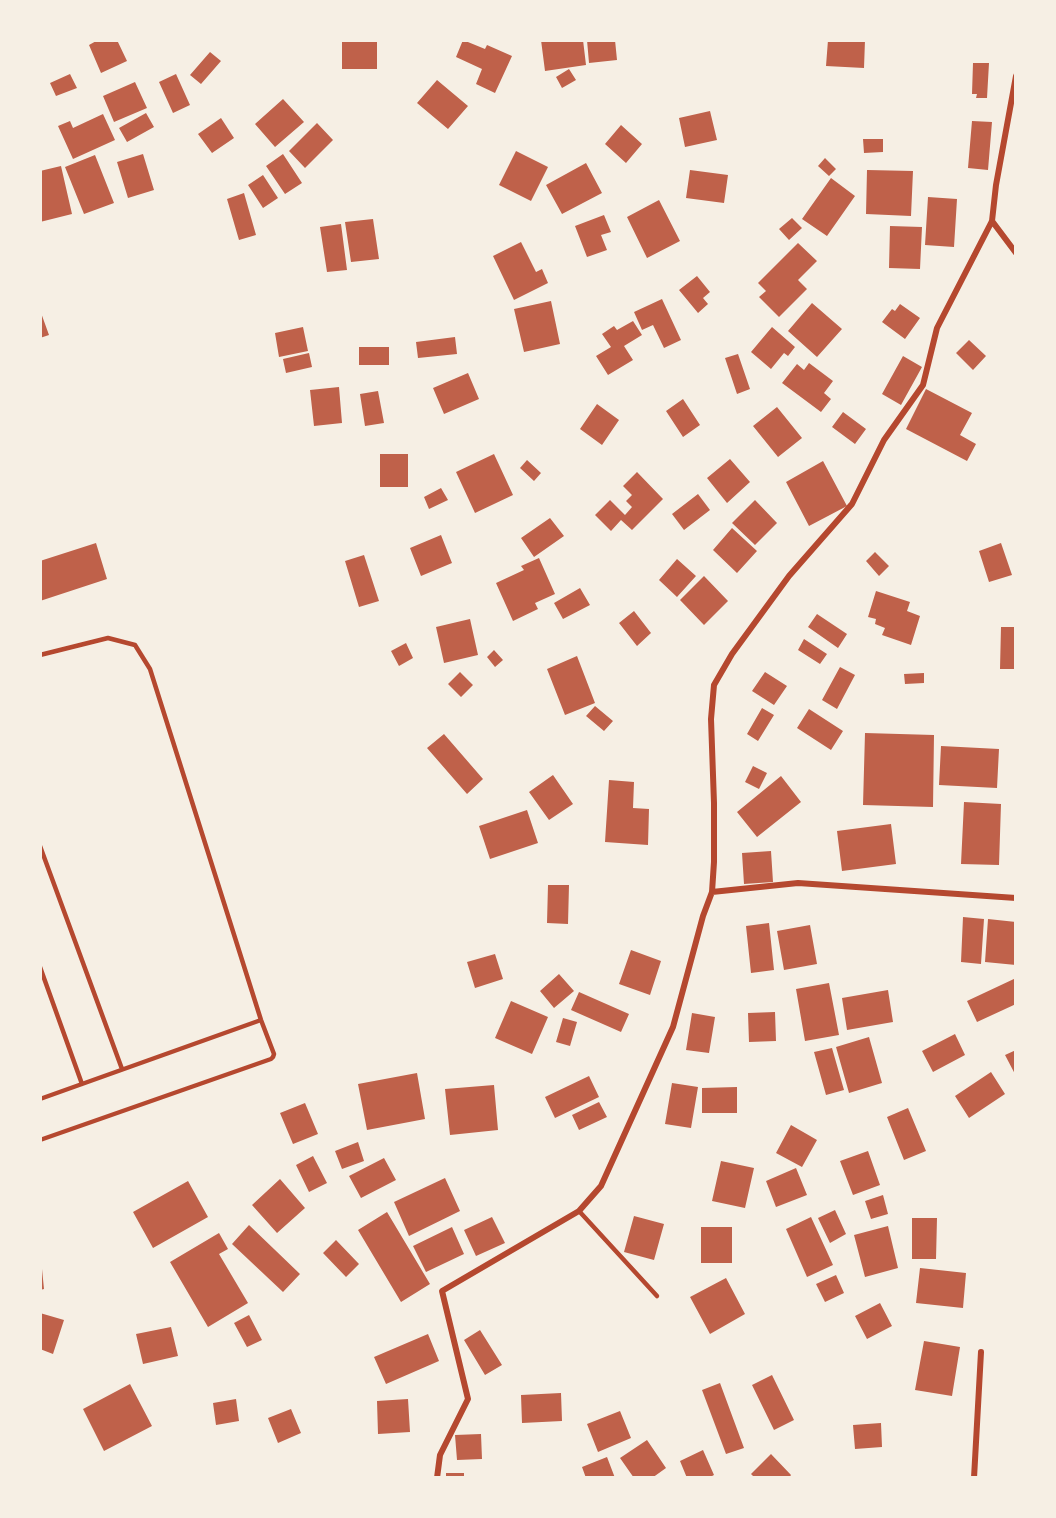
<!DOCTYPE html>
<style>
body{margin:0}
#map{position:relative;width:1056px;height:1518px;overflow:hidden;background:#f6efe4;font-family:Overpass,sans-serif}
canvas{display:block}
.frame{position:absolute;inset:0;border:42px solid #f6efe4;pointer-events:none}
</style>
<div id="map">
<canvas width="1056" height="1518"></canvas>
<div class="frame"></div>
</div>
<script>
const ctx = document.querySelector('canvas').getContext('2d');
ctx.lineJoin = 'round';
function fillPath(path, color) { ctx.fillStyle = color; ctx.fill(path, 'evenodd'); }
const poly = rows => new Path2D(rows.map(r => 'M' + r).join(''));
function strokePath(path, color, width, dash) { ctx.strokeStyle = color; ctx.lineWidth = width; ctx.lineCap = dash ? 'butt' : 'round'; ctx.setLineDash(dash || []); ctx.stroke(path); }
fillPath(poly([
 [98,40,117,40,127,61,101,73,89,45],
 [342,40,377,40,377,69,342,69],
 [463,40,485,49,487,45,512,56,495,93,476,84,482,69,456,57],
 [541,40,583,40,586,65,545,71],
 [587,40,615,40,617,60,589,63],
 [828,40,865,40,864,68,826,66],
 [210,52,221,61,201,84,190,75],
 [973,63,989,63,987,98,976,98,977,94,972,94],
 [569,69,576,80,562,88,556,77],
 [70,74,77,88,56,96,50,83],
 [176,74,190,105,173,113,159,82],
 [437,80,468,106,448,129,417,103],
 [135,82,147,108,114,122,103,96],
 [283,99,304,122,275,147,255,124],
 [710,111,717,140,685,147,679,118],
 [146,113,154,127,127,142,119,128],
 [103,114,115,140,73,159,58,126,70,121,73,128],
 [221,118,234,138,212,153,198,134],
 [972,121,992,122,988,170,968,168],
 [317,123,333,140,305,168,289,151],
 [621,125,642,144,626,163,605,144],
 [863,139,883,139,883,152,864,153],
 [516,151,548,167,531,201,499,185],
 [143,154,154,190,128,198,117,162],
 [283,154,302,183,285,194,266,166],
 [95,155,114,203,84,214,65,167],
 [825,158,836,169,829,176,818,166],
 [586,163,602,193,562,214,546,185],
 [61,166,72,214,40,222,40,171],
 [690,170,728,175,724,203,686,198],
 [867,170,913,171,911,216,866,214],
 [263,175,278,198,263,208,248,185],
 [831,178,855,196,827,236,802,219],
 [244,193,256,235,239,240,227,199],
 [928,197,957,199,954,247,925,245],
 [659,200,680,241,647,258,627,217],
 [604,215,611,232,601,235,607,250,587,257,575,226],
 [792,218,802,228,789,240,779,229],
 [373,219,379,259,351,262,345,222],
 [341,224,347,270,327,272,320,227],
 [890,226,922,227,920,269,889,268],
 [521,242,536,272,542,269,548,283,514,300,493,256],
 [798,243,817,261,798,280,807,289,779,317,759,297,766,291,758,283],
 [697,276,710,292,703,298,708,304,698,313,679,290],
 [662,299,681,340,664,348,653,325,642,330,634,312],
 [551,301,560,344,524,352,514,309],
 [812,303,842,329,817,357,788,331],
 [900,304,920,318,905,339,882,322,892,309,895,311],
 [40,310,49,335,40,338],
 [633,321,642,335,624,346,633,360,608,375,596,356,611,347,602,334,614,326,617,330],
 [303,327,308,351,279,357,275,333],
 [772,327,795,347,788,356,784,353,771,369,751,352],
 [455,337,457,354,418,358,416,342],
 [969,340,986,356,973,370,956,353],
 [359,347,389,347,389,365,359,365],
 [309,353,312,367,286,373,283,359],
 [738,354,750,389,737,394,725,358],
 [903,356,922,367,901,405,882,394],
 [809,363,833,381,824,393,831,399,821,412,782,383,797,364,804,370],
 [468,373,479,399,444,414,433,388],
 [339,387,342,423,314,426,310,390],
 [926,389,972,413,960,435,976,444,967,461,906,429],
 [378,391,384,423,365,426,360,394],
 [683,399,700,425,683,437,666,411],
 [597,404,619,420,602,445,580,429],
 [777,407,802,438,778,457,753,426],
 [843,412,866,429,855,444,832,427],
 [380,454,408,454,408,487,380,487],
 [494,454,513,495,475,513,456,472],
 [730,459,750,482,727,503,707,478],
 [527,460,541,473,534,481,520,468],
 [823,461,847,506,809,526,786,482],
 [637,472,663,499,632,530,621,520,611,531,595,515,610,500,625,515,632,507,626,501,632,495,623,486],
 [441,488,448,500,429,509,424,497],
 [698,494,710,510,684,530,672,514],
 [755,500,777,523,755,545,732,523],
 [550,518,564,536,534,557,521,538],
 [732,528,757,551,737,573,713,550],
 [441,535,452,563,421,576,410,548],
 [96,543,107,579,40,601,40,561],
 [1001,543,1012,575,989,582,979,551],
 [875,552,889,566,879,576,866,561],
 [364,555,379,601,359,607,345,561],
 [539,558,555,594,535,603,538,609,513,621,496,583,524,570,521,566],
 [677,559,696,576,677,597,659,580],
 [704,576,728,601,704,625,680,600],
 [580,588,590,605,563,619,554,603],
 [876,591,910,602,907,611,920,616,911,645,882,635,885,628,875,624,876,619,868,617],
 [634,611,651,633,637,646,619,623],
 [817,614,847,634,838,648,808,627],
 [470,619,478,655,444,663,436,627],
 [1001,627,1016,627,1016,669,1000,669],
 [804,639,827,654,820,664,798,650],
 [406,643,413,658,399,666,391,651],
 [494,650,503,660,495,667,487,657],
 [577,656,595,703,565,715,547,669],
 [840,667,855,675,837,709,822,700],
 [460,672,473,685,461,697,448,684],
 [765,672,787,686,774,705,752,691],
 [924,673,924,683,905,684,904,674],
 [595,706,613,721,604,731,586,716],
 [762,708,774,715,758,741,747,734],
 [809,709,843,731,831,750,797,728],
 [865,733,934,735,933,807,863,805],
 [444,734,483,779,467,794,427,748],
 [941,746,999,749,997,788,939,785],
 [753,766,767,773,759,789,745,782],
 [553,775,573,804,549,820,529,792],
 [781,776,801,802,757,837,737,812],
 [609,780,634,782,633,808,649,809,648,845,605,842],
 [964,802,1001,804,999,865,961,864],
 [527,810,538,843,490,859,479,826],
 [891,824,896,864,842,871,837,831],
 [771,851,773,882,744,884,742,853],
 [548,885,569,885,568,924,547,923],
 [963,917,984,919,981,964,961,962],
 [988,919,1016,922,1016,965,985,962],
 [769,923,774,970,751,973,746,926],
 [810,925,817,964,784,970,777,931],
 [631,950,661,961,650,995,619,984],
 [495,954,503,979,475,988,467,962],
 [559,974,574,991,554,1008,540,991],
 [1016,978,1016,1004,977,1022,967,1001],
 [829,983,839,1035,805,1041,796,989],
 [888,990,893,1022,847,1030,842,998],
 [579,992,629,1014,621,1032,571,1010],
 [511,1001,548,1017,532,1054,495,1038],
 [775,1012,776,1041,749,1042,748,1013],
 [692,1013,715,1017,709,1053,686,1050],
 [563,1018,577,1022,570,1046,556,1042],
 [955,1034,965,1055,933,1072,922,1051],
 [869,1037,882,1083,849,1093,836,1047],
 [832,1048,844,1090,826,1095,814,1052],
 [1016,1050,1016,1076,1005,1055],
 [991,1072,1005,1094,969,1118,955,1096],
 [417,1073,425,1119,367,1130,358,1084],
 [589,1076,599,1097,555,1118,545,1097],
 [672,1083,698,1087,691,1128,665,1124],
 [494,1085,498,1130,450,1135,445,1089],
 [737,1087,737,1113,702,1113,702,1088],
 [599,1102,607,1117,579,1130,572,1115],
 [305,1103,318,1134,293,1144,280,1113],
 [908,1108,926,1151,904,1160,887,1117],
 [791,1125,817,1140,802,1167,776,1153],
 [358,1142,364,1161,342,1169,335,1151],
 [868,1151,880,1185,853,1195,840,1161],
 [313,1156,327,1183,309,1192,296,1165],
 [384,1158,396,1180,361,1198,349,1176],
 [721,1161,754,1168,745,1208,712,1201],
 [796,1168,807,1195,776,1207,766,1181],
 [445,1178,460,1211,409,1236,394,1202],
 [280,1179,305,1208,277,1233,252,1205],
 [188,1181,208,1217,153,1248,133,1212],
 [883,1195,888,1214,871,1219,865,1201],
 [835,1210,846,1234,830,1243,818,1218],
 [387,1212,430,1284,401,1302,358,1230],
 [634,1216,664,1224,654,1260,624,1252],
 [492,1217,505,1243,476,1256,464,1230],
 [811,1217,833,1265,807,1277,786,1229],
 [912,1218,937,1218,936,1259,912,1259],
 [249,1225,300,1274,283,1292,232,1244],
 [888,1226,898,1268,865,1277,854,1235],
 [452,1227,464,1254,426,1272,413,1246],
 [701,1227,732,1227,732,1263,701,1263],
 [219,1233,228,1249,219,1254,248,1303,208,1327,170,1262],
 [336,1240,359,1264,346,1277,323,1253],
 [920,1268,966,1273,963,1308,916,1303],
 [40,1269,42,1269,44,1289,40,1290],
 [836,1275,844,1293,825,1302,816,1284],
 [726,1278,745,1314,710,1334,690,1297],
 [880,1303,892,1326,867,1339,855,1316],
 [40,1313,64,1320,53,1354,40,1349],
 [249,1315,262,1340,247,1347,234,1323],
 [171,1327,178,1356,143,1364,136,1334],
 [480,1330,502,1365,485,1375,464,1340],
 [428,1334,439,1361,386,1384,374,1357],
 [924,1341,960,1347,952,1396,915,1390],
 [772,1375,794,1420,774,1430,752,1385],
 [720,1383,744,1448,726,1454,702,1390],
 [130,1384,152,1426,104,1451,83,1409],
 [561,1393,562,1421,522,1423,521,1395],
 [236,1399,239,1421,216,1425,213,1403],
 [408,1399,410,1432,378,1434,377,1401],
 [291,1409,301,1433,278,1443,268,1418],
 [620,1411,631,1438,598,1452,587,1424],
 [881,1423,882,1447,855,1449,853,1425],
 [481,1434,482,1459,457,1460,455,1435],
 [647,1440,666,1468,652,1478,634,1478,620,1458],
 [703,1450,714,1475,708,1478,687,1478,680,1461],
 [771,1454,791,1475,789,1478,755,1478,751,1474],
 [607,1457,615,1478,586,1478,582,1467],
 [446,1473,464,1473,464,1478,446,1478]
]), '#bf614a');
strokePath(poly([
 [40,655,108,638,135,645,150,669,261,1020,274,1054,273,1057,271,1059,40,1140],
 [40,846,122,1069],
 [40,967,82,1084],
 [40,1099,261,1020],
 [579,1211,657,1296]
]), '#b5482f', 4.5);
strokePath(poly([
 [992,221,1016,253],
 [712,892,798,883,1016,898],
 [437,1478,440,1455,468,1399,442,1291,579,1211,601,1186,673,1027,703,916,712,892,714,862,714,803,711,719,714,685,732,654,789,576,852,504,884,440,923,385,937,328,992,221,996,185,1016,76],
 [974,1478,981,1352]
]), '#b5482f', 6);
</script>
